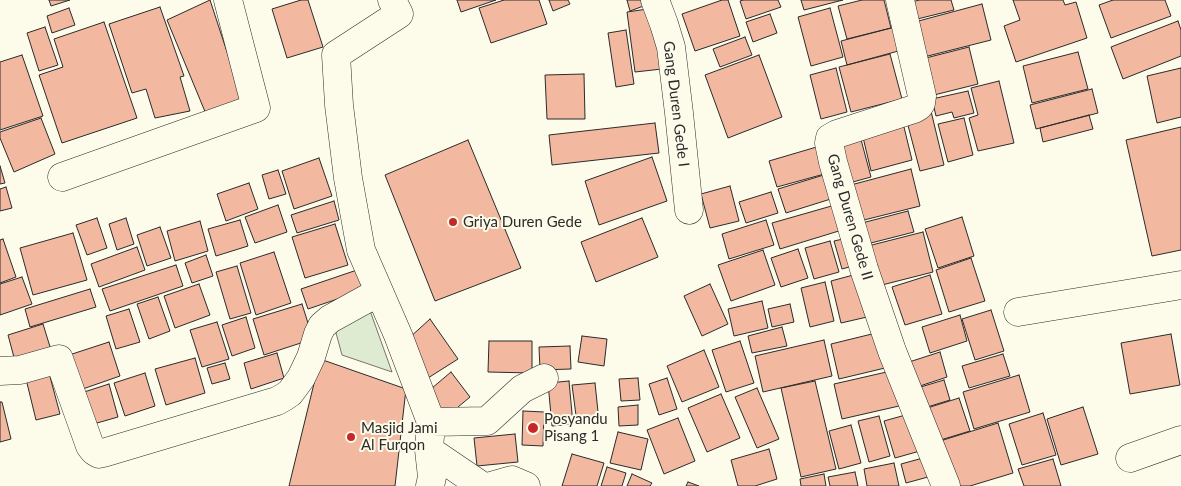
<!DOCTYPE html>
<style>
body{margin:0}
canvas{display:block;background:#fdfbea}
</style>
<canvas width="1181" height="486"></canvas>
<script>
const ctx = document.querySelector('canvas').getContext('2d');
ctx.lineJoin = 'round';
function fillPath(path, color) { ctx.fillStyle = color; ctx.fill(path, 'evenodd'); }
const poly = rows => new Path2D(rows.map(r => 'M' + r).join(''));
function strokePath(path, color, width, dash) { ctx.strokeStyle = color; ctx.lineWidth = width; ctx.lineCap = dash ? 'butt' : 'round'; ctx.setLineDash(dash || []); ctx.stroke(path); }
function label(font, color, halo, rows, align = 'center') {
  ctx.font = font + ' Lato,sans-serif'; ctx.lineWidth = 4; ctx.setLineDash([]); ctx.textBaseline = 'middle'; ctx.strokeStyle = halo; ctx.fillStyle = color; for (const [text, x, y, turn = 0] of rows) {
    ctx.save(); ctx.translate(x, y); ctx.rotate((+turn || 0) * Math.PI / 180); ctx.textAlign = isNaN(turn) ? turn : align; if (halo) ctx.strokeText(text, 0, 0); ctx.fillText(text, 0, 0); ctx.restore();
  }
}
const green = poly([
 [368,305,392,372,342,355,333,322,368,305]
]);
fillPath(green, '#deebd1');
strokePath(green, '#74746e', 1);
const building = poly([
 [49,0,70,0,51,6,49,0],
 [210,0,243,101,206,114,167,20,210,0],
 [301,0,308,0,323,47,287,58,272,9,301,0],
 [457,0,496,0,461,12,457,0],
 [504,0,539,0,547,24,491,43,479,8,504,0],
 [549,0,568,0,570,4,553,11,549,0],
 [627,0,648,0,649,4,630,11,627,0],
 [722,0,728,0,740,36,695,51,682,14,722,0],
 [743,0,778,0,781,7,746,19,740,1,743,0],
 [801,0,843,0,804,10,801,0],
 [862,0,884,0,891,28,847,39,838,6,862,0],
 [919,0,951,0,954,10,909,21,905,4,919,0],
 [1013,0,1063,0,1065,5,1076,2,1087,38,1016,62,1004,26,1020,20,1013,0],
 [1113,0,1165,0,1171,16,1111,38,1099,5,1113,0],
 [982,4,991,40,920,58,911,23,982,4],
 [160,7,184,76,180,77,190,111,155,118,146,89,132,93,109,24,160,7],
 [69,8,75,25,52,33,47,16,69,8],
 [654,8,662,69,635,72,627,12,654,8],
 [830,8,843,57,811,66,798,17,830,8],
 [770,14,777,33,753,42,746,22,770,14],
 [1178,21,1181,30,1181,56,1123,79,1111,47,1178,21],
 [104,22,137,118,62,143,39,75,63,67,54,39,104,22],
 [45,27,58,65,39,71,27,33,45,27],
 [895,27,902,50,847,65,841,41,895,27],
 [626,30,634,84,616,87,608,33,626,30],
 [745,37,752,55,720,67,713,49,745,37],
 [969,47,978,84,930,96,922,59,969,47],
 [1078,52,1088,89,1032,103,1023,66,1078,52],
 [890,54,902,99,851,112,839,67,890,54],
 [22,55,43,116,0,130,0,62,22,55],
 [759,55,782,117,728,138,705,75,759,55],
 [836,68,847,112,821,119,810,75,836,68],
 [1181,68,1181,117,1157,123,1147,76,1181,68],
 [584,74,585,119,547,119,545,75,584,74],
 [999,81,1014,143,978,151,969,118,978,115,971,88,999,81],
 [1092,89,1098,113,1036,129,1030,105,1092,89],
 [968,91,974,113,954,118,952,112,936,116,932,99,968,91],
 [930,107,944,165,920,171,905,114,930,107],
 [1089,115,1093,129,1043,142,1040,128,1089,115],
 [41,118,55,154,14,172,0,138,0,132,41,118],
 [964,118,973,155,948,162,938,124,964,118],
 [655,123,659,153,552,165,549,135,655,123],
 [903,123,912,160,871,171,862,133,903,123],
 [1181,127,1181,250,1152,256,1126,140,1181,127],
 [859,132,871,177,842,185,831,139,859,132],
 [468,140,521,268,435,301,385,175,468,140],
 [820,146,828,173,777,187,769,161,820,146],
 [652,157,667,201,599,225,585,181,652,157],
 [319,158,332,196,294,209,282,171,319,158],
 [0,166,5,183,0,184,0,166],
 [911,169,920,206,856,222,847,186,911,169],
 [278,170,286,194,269,199,262,175,278,170],
 [827,174,834,198,786,213,778,189,827,174],
 [249,183,258,209,226,221,217,194,249,183],
 [730,186,739,221,710,228,701,194,730,186],
 [6,187,12,208,0,211,0,189,6,187],
 [771,192,778,213,746,223,739,202,771,192],
 [334,201,339,220,297,233,291,215,334,201],
 [278,205,287,232,255,243,245,217,278,205],
 [835,205,842,230,780,249,772,223,835,205],
 [908,211,914,232,867,244,862,223,908,211],
 [962,217,974,256,938,268,925,229,962,217],
 [97,218,107,248,87,255,76,225,97,218],
 [126,218,134,244,117,250,109,224,126,218],
 [642,218,658,257,596,282,581,242,642,218],
 [240,220,248,246,216,256,208,229,240,220],
 [766,220,774,245,729,259,722,234,766,220],
 [200,221,208,251,175,261,167,231,200,221],
 [335,224,348,265,305,278,292,237,335,224],
 [160,227,171,258,147,266,137,235,160,227],
 [923,232,933,272,878,286,868,246,923,232],
 [73,233,87,280,33,295,20,248,73,233],
 [852,237,860,264,842,269,834,241,852,237],
 [3,239,16,277,0,283,0,240,3,239],
 [830,241,839,272,814,279,805,248,830,241],
 [137,247,145,270,99,287,91,264,137,247],
 [798,249,808,278,781,287,771,258,798,249],
 [763,250,775,285,731,301,718,265,763,250],
 [274,252,291,303,256,315,240,263,274,252],
 [206,255,213,276,192,283,185,263,206,255],
 [971,258,985,301,949,312,936,270,971,258],
 [176,265,183,286,110,311,102,289,176,265],
 [237,266,251,313,230,319,216,272,237,266],
 [357,270,364,290,308,309,301,289,357,270],
 [857,274,867,317,841,323,831,281,857,274],
 [930,275,942,314,905,325,892,287,930,275],
 [22,277,32,304,0,315,0,284,22,277],
 [825,282,834,321,810,327,801,288,825,282],
 [199,284,210,315,175,328,164,296,199,284],
 [710,284,728,324,702,336,684,296,710,284],
 [90,289,96,307,30,327,25,309,90,289],
 [158,297,170,331,149,339,137,304,158,297],
 [762,301,768,328,734,336,728,309,762,301],
 [302,304,313,339,264,355,253,319,302,304],
 [790,304,794,322,772,327,768,309,790,304],
 [129,309,140,342,116,349,106,316,129,309],
 [991,310,1004,351,975,360,962,319,991,310],
 [960,315,967,341,930,353,922,327,960,315],
 [246,317,255,348,232,356,222,325,246,317],
 [430,319,458,359,428,378,408,339,430,319],
 [217,322,229,359,202,367,190,330,217,322],
 [43,324,51,350,15,361,8,335,43,324],
 [782,327,787,346,752,353,748,336,782,327],
 [876,333,885,368,839,379,831,344,876,333],
 [1171,334,1180,385,1130,394,1121,343,1171,334],
 [582,336,607,339,604,366,578,362,582,336],
 [824,340,832,376,763,392,755,356,824,340],
 [489,341,532,341,532,373,488,372,489,341],
 [740,341,754,383,726,392,712,350,740,341],
 [109,342,120,376,77,391,66,356,109,342],
 [570,346,571,369,540,370,539,347,570,346],
 [704,350,719,387,682,402,667,366,704,350],
 [940,352,947,377,914,388,906,363,940,352],
 [277,353,284,378,251,389,244,363,277,353],
 [1003,354,1010,376,969,388,962,366,1003,354],
 [195,358,205,393,166,405,155,369,195,358],
 [320,359,406,389,395,486,289,486,320,359],
 [225,363,230,379,212,384,207,368,225,363],
 [891,371,899,406,842,419,834,384,891,371],
 [451,372,470,397,445,418,425,394,451,372],
 [49,373,60,414,36,420,26,379,49,373],
 [145,373,155,406,125,416,114,383,145,373],
 [1019,375,1030,412,974,429,963,392,1019,375],
 [638,378,640,400,621,401,619,379,638,378],
 [667,378,677,409,659,415,649,384,667,378],
 [944,380,950,400,921,409,914,389,944,380],
 [569,381,573,424,552,426,548,383,569,381],
 [815,381,836,469,801,477,781,388,815,381],
 [595,383,599,421,577,423,572,385,595,383],
 [109,384,118,417,90,425,81,393,109,384],
 [757,388,779,439,757,448,735,397,757,388],
 [721,394,740,438,707,452,688,408,721,394],
 [959,398,970,431,934,442,924,409,959,398],
 [0,402,2,402,11,439,0,442,0,402],
 [638,405,638,425,619,426,618,407,638,405],
 [1083,407,1098,454,1061,465,1047,419,1083,407],
 [523,411,544,412,543,446,522,445,523,411],
 [1043,413,1056,455,1022,465,1009,424,1043,413],
 [909,414,920,451,895,458,884,421,909,414],
 [879,416,890,456,869,462,858,421,879,416],
 [678,418,695,461,664,474,647,430,678,418],
 [998,423,1013,473,970,486,954,486,940,441,998,423],
 [851,425,861,463,839,469,829,431,851,425],
 [618,432,648,439,641,470,610,463,618,432],
 [515,434,518,462,477,466,474,438,515,434],
 [769,449,777,479,755,486,738,486,731,460,769,449],
 [572,454,604,463,597,486,562,486,572,454],
 [923,458,928,477,906,483,901,464,923,458],
 [1053,459,1061,486,1024,486,1018,469,1053,459],
 [894,463,899,486,867,486,864,469,894,463],
 [607,467,626,473,622,486,601,486,607,467],
 [855,472,858,486,830,486,828,477,855,472],
 [632,474,652,483,650,486,627,486,632,474],
 [824,474,826,486,801,486,800,479,824,474],
 [688,482,699,486,686,486,688,482]
]);
fillPath(building, '#f2b8a0');
strokePath(building, '#2b2b2b', 1);
const minor = poly([
 [392,0,399,14,336,55,339,105,348,178,361,250,398,335,431,422,429,450,432,477,430,486],
 [655,0,664,24,671,47,679,113,689,210],
 [900,0,922,96,921,103,919,106,914,109,837,134,830,138,829,143,833,162,864,269,892,351,946,486],
 [62,177,256,108,228,0],
 [1018,312,1181,285],
 [0,371,20,370,59,359,90,446,94,451,99,454,103,453,277,401,284,397,290,393,301,378,311,357,318,334,322,326,330,319,379,292],
 [431,422,487,421,522,389,544,378],
 [429,450,482,486],
 [1130,458,1181,440],
 [491,486,512,480,526,486]
]);
strokePath(minor, '#2b2b2b', 29);
strokePath(minor, '#fdfbea', 28);
for (const [x, y, r, color] of [
 [453,222,5,"#c62828"],
 [533,428,6,"#c62828"],
 [351,437,5,"#c62828"]
]) { const dot = new Path2D(); dot.arc(x, y, r, 0, 2 * Math.PI); ctx.fillStyle = color; ctx.fill(dot); strokePath(dot, '#fdfbea', 2); }
label('15px', '#2b2b2b', '#fdfbea', [
 ["Gang Duren Gede I",676,104,83],
 ["Gang Duren Gede II",850,217,74]
]);
label('15px', '#2b2b2b', '#fdfbea', [
 ["Griya Duren Gede",463,222],
 ["Posyandu",544,419],
 ["Pisang 1",544,436],
 ["Masjid Jami",361,428],
 ["Al Furqon",361,445]
], 'left');
</script>
